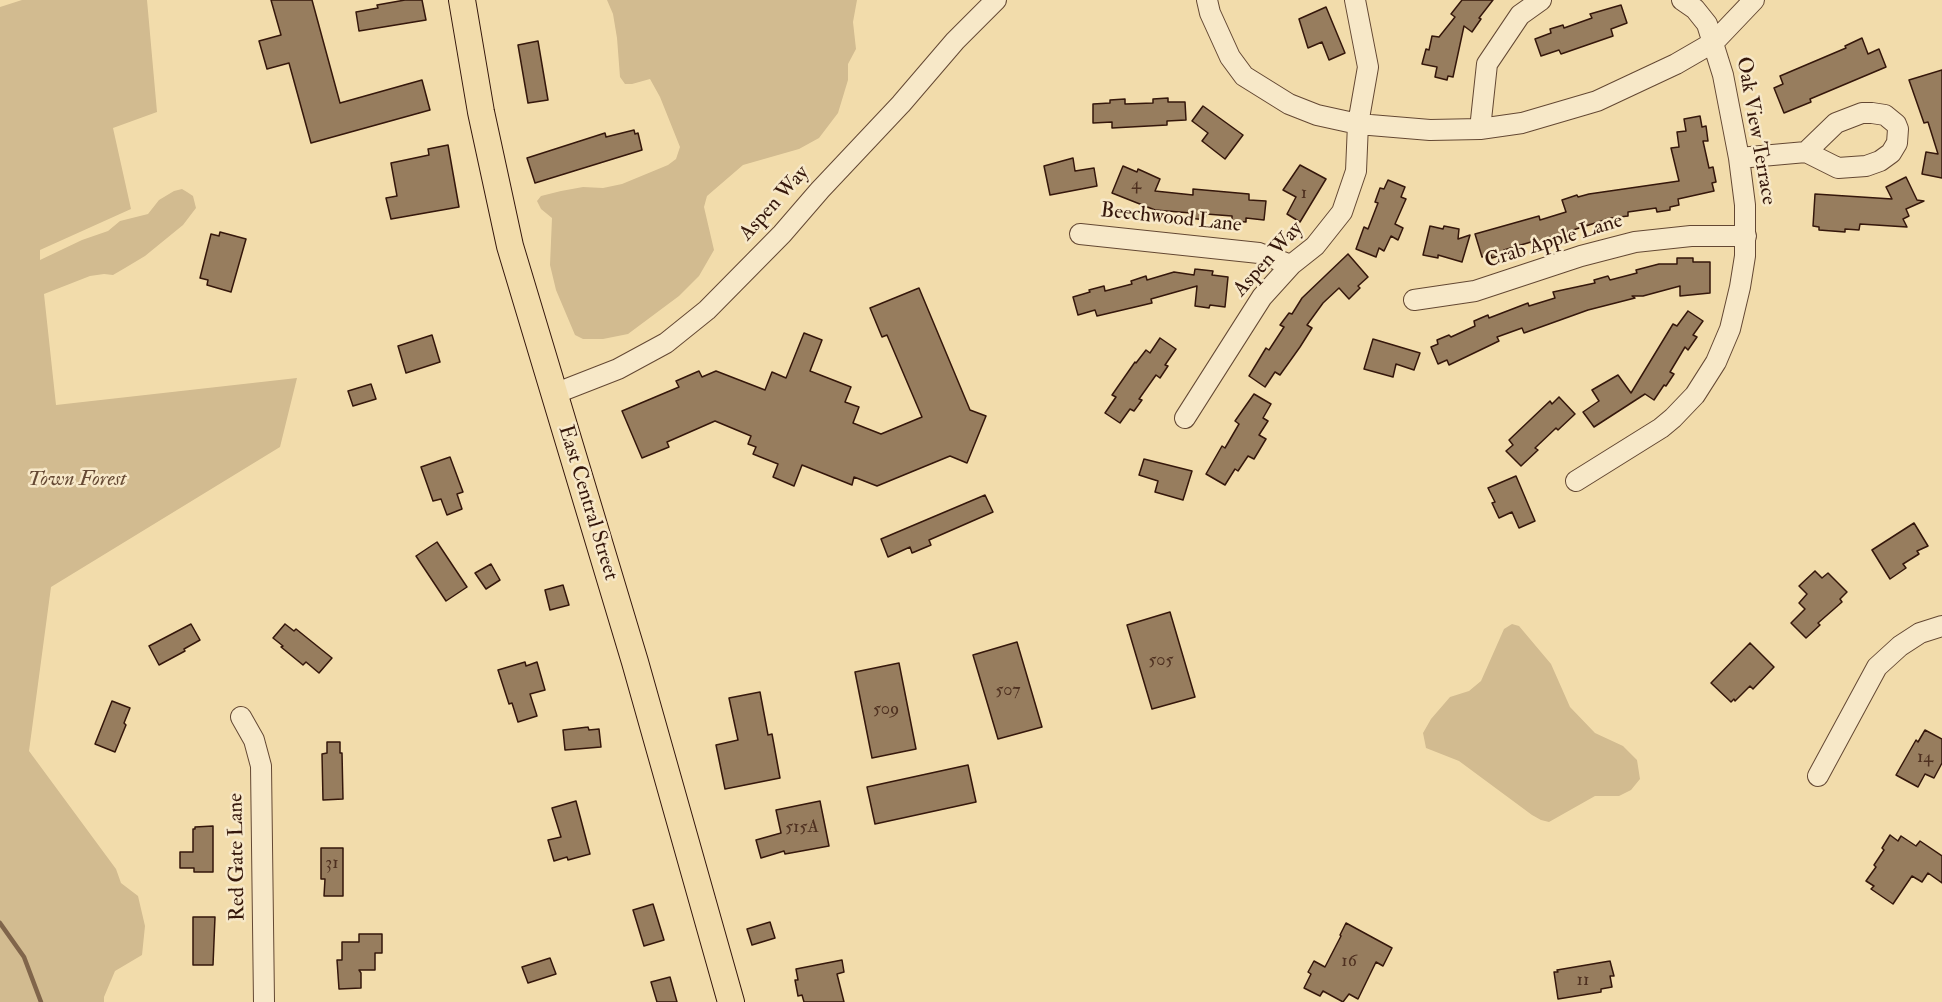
<!DOCTYPE html>
<style>
body{margin:0}
canvas{display:block;background:#f2dcab}
</style>
<canvas width="1942" height="1002"></canvas>
<script>
const ctx = document.querySelector('canvas').getContext('2d');
ctx.lineJoin = 'round';
function fillPath(path, color) { ctx.fillStyle = color; ctx.fill(path, 'evenodd'); }
const poly = rows => new Path2D(rows.map(r => 'M' + r).join(''));
function strokePath(path, color, width, dash) { ctx.strokeStyle = color; ctx.lineWidth = width; ctx.lineCap = dash ? 'butt' : 'round'; ctx.setLineDash(dash || []); ctx.stroke(path); }
function label(font, color, halo, rows, align = 'center') {
  ctx.font = font + ' "IM FELL Double Pica",serif'; ctx.lineWidth = 5; ctx.setLineDash([]); ctx.textBaseline = 'middle'; ctx.strokeStyle = halo; ctx.fillStyle = color; for (const [text, x, y, turn = 0] of rows) {
    ctx.save(); ctx.translate(x, y); ctx.rotate((+turn || 0) * Math.PI / 180); ctx.textAlign = isNaN(turn) ? turn : align; if (halo) ctx.strokeText(text, 0, 0); ctx.fillText(text, 0, 0); ctx.restore();
  }
}
fillPath(poly([
 [22,0,147,0,157,112,113,128,131,209,40,250,40,260,82,240,108,231,120,221,148,214,159,200,174,191,182,189,187,192,193,196,196,208,183,225,145,256,125,268,113,275,104,274,90,276,44,294,56,405,297,378,280,447,51,587,29,751,116,869,121,883,138,896,145,926,142,955,115,971,104,997,104,1002,0,1002,0,7],
 [607,0,857,0,853,22,856,49,848,64,848,80,838,113,819,138,799,149,743,165,707,196,704,207,714,250,699,276,679,296,628,334,603,339,583,339,575,335,556,290,550,265,552,218,541,209,537,201,541,196,561,191,583,187,603,188,622,184,668,165,676,159,680,147,660,97,650,79,632,84,625,84,620,77,617,38,613,14],
 [1512,624,1519,626,1551,664,1570,707,1595,733,1623,746,1637,760,1640,779,1631,790,1619,796,1595,796,1549,822,1541,820,1532,815,1459,761,1426,748,1423,733,1431,719,1450,697,1469,691,1481,681,1504,629]
]), '#d2bb90');
strokePath(poly([
 [0,923,24,957,41,1002]
]), '#80654b', 4.5);
const building = poly([
 [271,0,312,0,340,103,422,80,430,110,311,143,289,63,267,69,259,41,281,35,271,0],
 [405,0,422,0,426,20,359,31,356,12,378,8,377,5,405,0],
 [1462,0,1493,0,1479,18,1481,19,1472,32,1464,26,1453,77,1448,76,1447,80,1435,77,1437,67,1422,64,1426,49,1429,50,1432,36,1439,37,1455,17,1451,14,1462,0],
 [1621,5,1627,23,1611,29,1613,36,1561,54,1559,50,1541,56,1535,39,1551,33,1550,29,1563,25,1564,28,1592,18,1590,14,1621,5],
 [1326,7,1345,53,1329,60,1322,42,1308,48,1299,19,1326,7],
 [1862,38,1868,54,1879,49,1886,67,1810,99,1811,102,1784,113,1774,88,1783,84,1780,76,1846,48,1845,46,1862,38],
 [538,41,548,100,528,103,518,45,538,41],
 [1942,70,1942,178,1922,174,1926,152,1938,154,1928,122,1924,123,1909,80,1942,70],
 [1168,98,1168,102,1185,102,1186,120,1167,121,1167,125,1112,128,1112,122,1093,123,1093,104,1110,103,1110,100,1125,99,1125,104,1153,103,1153,99,1168,98],
 [1203,106,1243,135,1225,159,1202,141,1208,133,1192,121,1203,106],
 [1700,116,1702,127,1706,126,1708,141,1703,141,1709,168,1713,167,1716,182,1712,183,1714,191,1678,199,1679,205,1670,207,1670,210,1657,212,1656,208,1628,212,1628,216,1611,218,1554,236,1544,239,1544,242,1532,246,1531,242,1504,250,1505,254,1492,258,1491,255,1482,257,1475,234,1539,216,1540,220,1566,212,1562,200,1577,195,1578,197,1589,194,1679,181,1671,148,1679,147,1677,132,1686,131,1684,119,1700,116],
 [634,130,635,134,638,133,642,150,535,183,527,158,605,133,606,137,634,130],
 [448,145,459,207,391,219,386,198,397,196,391,163,429,155,428,149,448,145],
 [1073,158,1075,171,1094,168,1097,186,1050,195,1044,166,1073,158],
 [1300,165,1326,179,1300,222,1287,214,1296,197,1283,190,1300,165],
 [1123,166,1137,172,1138,169,1160,179,1155,191,1193,195,1193,189,1249,194,1249,200,1266,201,1264,220,1246,218,1246,222,1232,221,1232,216,1206,214,1205,220,1190,218,1191,213,1155,210,1112,193,1123,166],
 [1906,177,1917,200,1924,201,1906,209,1909,216,1903,219,1907,227,1860,224,1859,230,1845,229,1845,232,1819,230,1819,227,1813,226,1815,194,1892,199,1886,187,1906,177],
 [1388,180,1405,187,1401,197,1406,199,1395,224,1403,228,1398,240,1391,236,1384,251,1379,248,1376,257,1356,249,1364,227,1368,229,1378,203,1375,202,1380,188,1384,189,1388,180],
 [1430,226,1443,229,1444,226,1459,229,1458,239,1470,235,1462,262,1438,255,1438,258,1423,255,1430,226],
 [220,232,246,239,231,292,207,285,208,280,200,278,211,234,219,236,220,232],
 [1348,254,1368,277,1358,286,1360,288,1349,299,1339,288,1323,303,1307,325,1312,328,1300,347,1280,375,1275,372,1265,387,1249,376,1266,348,1269,350,1284,327,1280,325,1289,313,1292,314,1302,298,1348,254],
 [1677,258,1693,258,1693,262,1710,262,1710,293,1680,296,1680,286,1643,296,1632,296,1635,298,1588,310,1524,333,1522,328,1497,337,1499,341,1449,365,1447,360,1438,364,1431,347,1438,344,1437,340,1449,335,1451,337,1475,326,1474,321,1488,315,1489,318,1528,303,1529,306,1555,298,1553,292,1595,283,1594,280,1608,276,1610,280,1637,273,1636,270,1659,264,1677,264,1677,258],
 [1195,269,1213,271,1212,275,1228,277,1225,307,1210,305,1209,308,1195,306,1197,286,1151,299,1152,303,1097,316,1095,310,1078,315,1073,297,1090,292,1089,290,1104,286,1105,291,1132,284,1131,281,1146,276,1147,280,1174,272,1194,275,1195,269],
 [919,288,970,410,986,416,967,463,950,456,877,486,854,477,852,485,802,465,794,486,773,477,778,464,753,454,756,447,748,444,751,436,715,421,667,442,669,447,642,458,622,411,679,387,676,381,699,371,702,377,716,371,765,390,772,372,786,378,804,333,822,340,810,371,851,387,845,402,859,407,853,423,881,434,922,417,887,335,882,337,870,308,919,288],
 [1688,311,1703,321,1693,335,1697,337,1688,350,1685,347,1670,372,1674,374,1666,386,1664,385,1654,400,1645,394,1594,427,1583,412,1599,401,1592,390,1618,375,1631,393,1673,324,1677,326,1688,311],
 [432,335,440,362,406,373,398,346,432,335],
 [1160,338,1176,349,1165,365,1168,366,1160,378,1156,375,1139,399,1142,400,1134,411,1130,409,1120,423,1105,413,1116,397,1112,395,1135,362,1136,363,1146,350,1150,353,1160,338],
 [1373,339,1420,353,1414,370,1396,364,1393,377,1364,369,1373,339],
 [371,384,376,399,353,406,348,391,371,384],
 [1254,394,1271,404,1263,418,1268,421,1259,435,1266,439,1254,459,1248,456,1238,471,1235,469,1225,485,1206,474,1222,446,1225,448,1239,424,1235,421,1254,394],
 [1559,397,1575,414,1558,430,1556,428,1535,448,1538,450,1521,466,1506,451,1513,445,1509,440,1550,401,1552,404,1559,397],
 [450,457,463,492,457,494,462,509,447,515,441,499,433,501,421,467,450,457],
 [1144,459,1192,471,1183,500,1155,492,1158,481,1139,475,1144,459],
 [1516,476,1535,521,1519,528,1512,512,1499,518,1492,503,1495,502,1488,488,1516,476],
 [985,495,993,512,929,540,931,545,912,553,910,547,888,557,881,539,985,495],
 [1914,523,1928,546,1917,551,1919,554,1903,564,1906,568,1890,579,1872,550,1914,523],
 [437,542,467,587,446,601,416,556,437,542],
 [491,564,500,580,486,589,475,573,491,564],
 [1815,571,1822,578,1828,573,1847,592,1840,599,1842,602,1818,623,1820,625,1806,638,1791,623,1805,609,1799,603,1807,594,1799,586,1815,571],
 [563,585,569,605,550,610,545,590,563,585],
 [1170,612,1195,697,1152,709,1127,625,1170,612],
 [191,624,200,640,184,649,185,651,159,665,149,646,191,624],
 [285,624,294,631,296,629,332,658,319,673,306,662,303,665,281,647,283,646,273,638,285,624],
 [1017,642,1042,727,998,739,973,655,1017,642],
 [1750,643,1774,667,1753,689,1750,686,1735,701,1734,699,1731,702,1711,683,1750,643],
 [525,662,526,666,537,662,545,690,530,694,537,716,518,722,512,703,509,704,498,670,525,662],
 [899,663,916,749,872,758,855,672,899,663],
 [760,692,768,735,772,734,780,778,725,789,716,745,738,740,729,698,760,692],
 [112,701,130,708,124,723,126,725,115,752,95,744,112,701],
 [588,727,589,730,599,729,601,747,565,750,563,730,588,727],
 [1925,730,1942,739,1942,763,1934,778,1925,774,1918,787,1896,775,1916,740,1918,742,1925,730],
 [327,742,340,742,340,753,342,753,343,799,323,800,322,754,327,753,327,742],
 [968,765,976,802,875,824,867,787,968,765],
 [576,801,590,854,568,860,567,857,554,861,548,840,561,837,552,808,576,801],
 [820,801,829,846,785,854,784,851,761,858,756,840,781,833,776,810,820,801],
 [213,826,213,872,194,872,194,868,180,868,180,852,193,852,193,829,195,829,195,827,213,826],
 [1890,835,1898,841,1901,836,1916,846,1920,841,1942,856,1942,883,1928,873,1922,882,1912,876,1893,904,1871,889,1874,886,1866,881,1876,867,1874,865,1884,850,1882,848,1890,835],
 [321,848,343,848,343,896,324,896,325,879,321,879,321,848],
 [653,904,664,940,644,946,633,910,653,904],
 [193,917,215,917,213,965,193,965,193,917],
 [770,922,775,938,752,945,747,929,770,922],
 [1346,923,1392,948,1383,966,1376,962,1358,999,1349,994,1343,1002,1323,991,1320,996,1304,988,1311,974,1308,972,1314,961,1325,967,1341,936,1340,935,1346,923],
 [359,934,382,934,382,953,375,953,375,970,359,970,361,973,361,988,339,989,337,960,342,960,342,942,359,942,359,934],
 [550,958,556,974,528,983,522,967,550,958],
 [842,960,844,972,837,974,844,1002,804,1002,802,995,798,996,795,980,798,980,796,969,842,960],
 [1610,961,1614,976,1610,976,1612,987,1601,989,1601,992,1558,999,1554,972,1558,972,1557,970,1610,961],
 [670,977,677,1002,657,1002,651,982,670,977]
]);
fillPath(building, '#977d5e');
strokePath(building, '#35170b', 1.5);
const minor = poly([
 [1207,0,1210,13,1230,57,1244,76,1289,104,1317,115,1358,124,1430,130,1480,129,1522,123,1597,101,1676,64,1714,42,1754,0],
 [1480,129,1487,64,1520,15,1541,0],
 [1739,158,1806,152,1836,123,1862,113,1872,113,1885,115,1896,124,1898,129,1897,143,1891,153,1880,161,1866,166,1838,168,1806,152],
 [1080,234,1259,253,1291,265],
 [1414,300,1475,291,1581,256,1635,242,1691,236,1746,236],
 [554,394,618,369,666,343,707,310,782,234,820,190,901,104,955,41,996,0],
 [1185,418,1262,297,1291,265,1315,246,1342,212,1356,171,1358,124,1368,67,1355,0],
 [1576,481,1661,428,1673,418,1695,395,1716,362,1730,329,1740,287,1745,256,1745,205,1739,158,1723,75,1707,24,1695,9,1682,0],
 [241,717,254,740,261,766,264,1002],
 [1818,776,1877,667,1900,646,1920,633,1942,626]
]);
const major = poly([
 [462,0,481,112,510,246,635,662,731,1002]
]);
strokePath(minor, '#644833', 22);
strokePath(major, '#35170b', 28);
strokePath(minor, '#f7e8c8', 20);
strokePath(major, '#f2dcab', 26);
label('18px', '#4e3020', null, [
 ["4",1136,185],
 ["1",1304,194],
 ["505",1161,661],
 ["507",1008,691],
 ["509",886,710],
 ["14",1925,758],
 ["515A",802,828],
 ["31",332,864],
 ["16",1349,962],
 ["11",1583,981]
]);
label('21px', '#35170b', '#f7e8c8', [
 ["Oak View Terrace",1755,131,80],
 ["Aspen Way",775,204,-48],
 ["Beechwood Lane",1171,219,6],
 ["Crab Apple Lane",1554,242,-17],
 ["Aspen Way",1269,260,-48],
 ["East Central Street",587,503,73],
 ["Red Gate Lane",238,857,-91]
]);
label('italic 21px', '#644833', '#f7e8c8', [
 ["Town Forest",77,480]
]);
</script>
